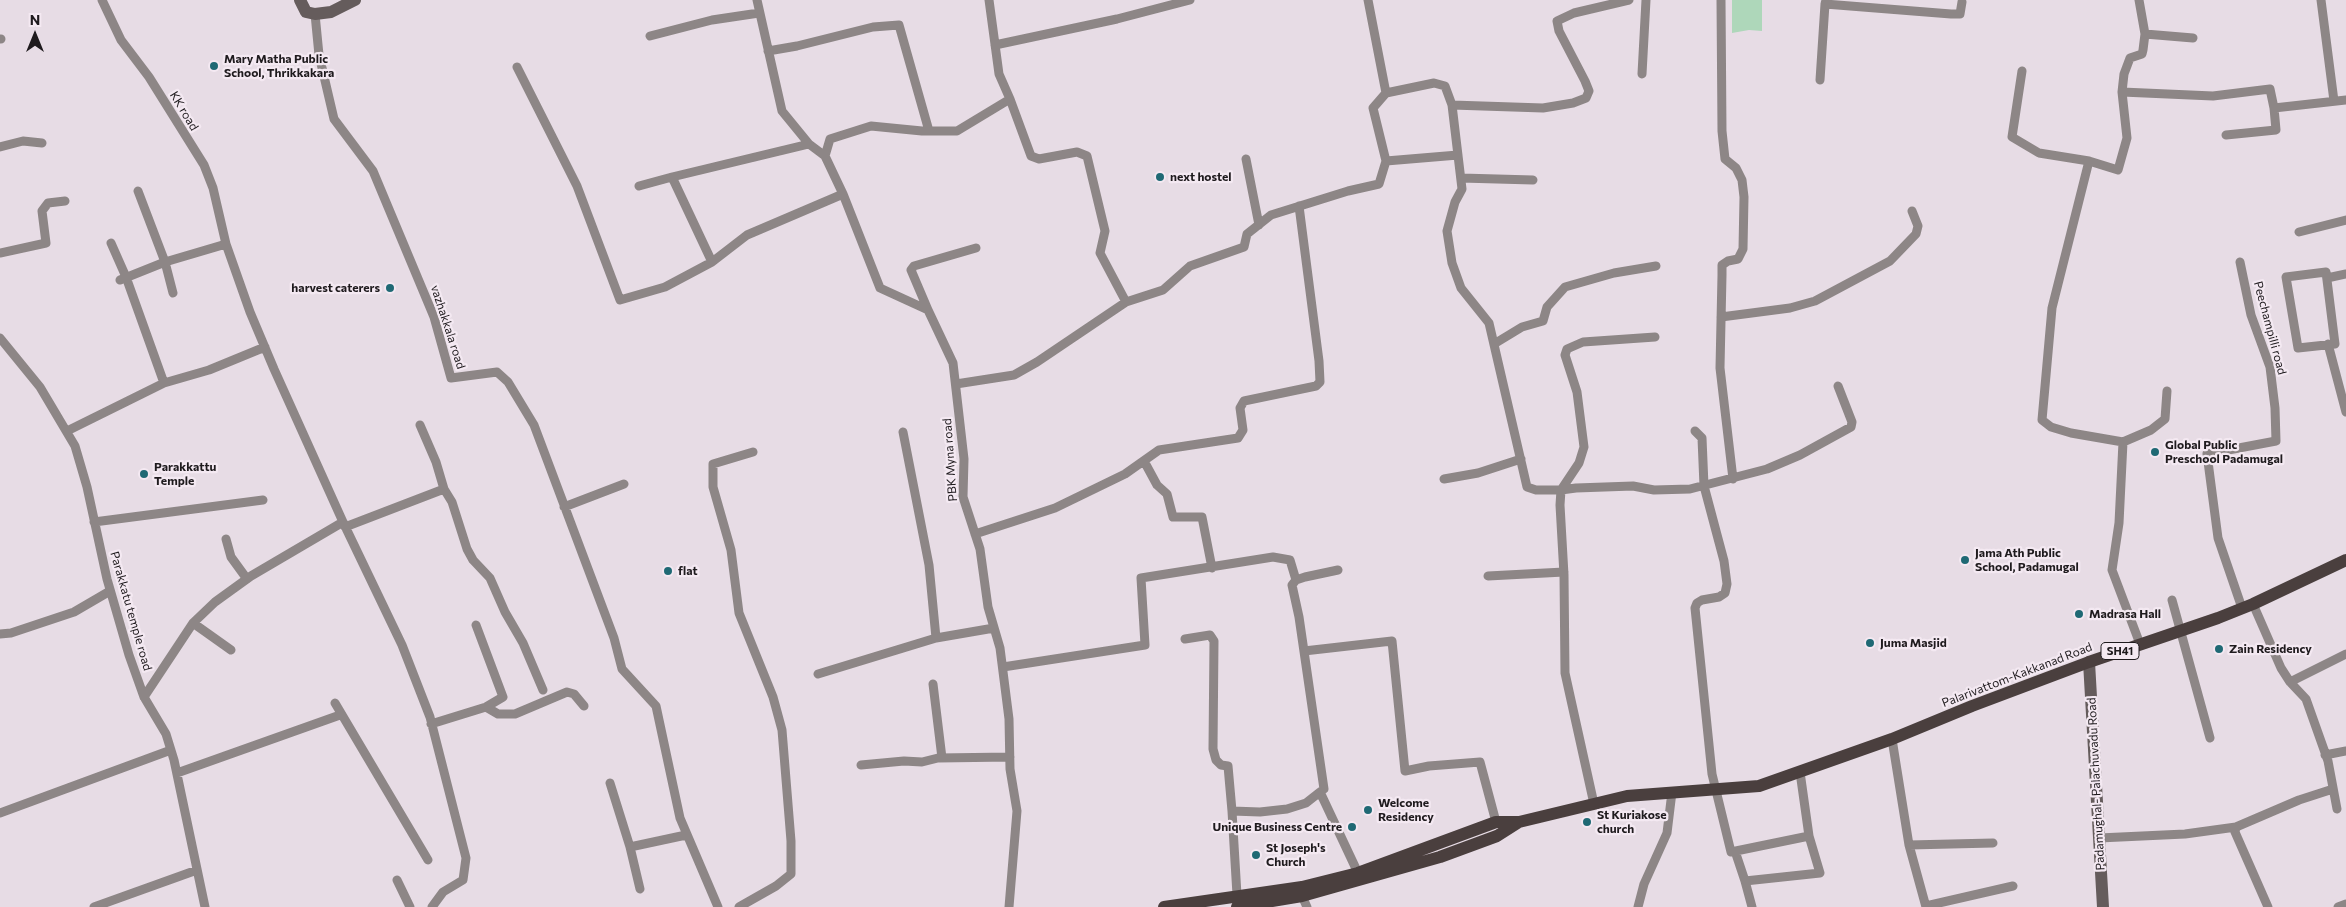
<!DOCTYPE html>
<style>
body{margin:0}
#map{position:relative;width:2346px;height:907px;overflow:hidden;background:#e7dce5;font-family:Commissioner,sans-serif}
canvas{display:block}
.north{position:absolute;left:10px;top:10px;width:50px;height:50px;-webkit-text-stroke:4px #f4e9f2;paint-order:stroke;rotate:0deg;font-size:14px;font-weight:700;line-height:20px;text-align:center;color:#1f1b1e}
.north::after{content:'';display:block;margin:auto;width:18px;height:22px;background:#1f1b1e;clip-path:polygon(50% 0,100% 100%,50% 72%,0 100%)}
</style>
<div id="map">
<canvas width="2346" height="907"></canvas>
<div class="north">N</div>
</div>
<script>
const ctx = document.querySelector('canvas').getContext('2d');
ctx.lineJoin = 'round';
function fillPath(path, color) { ctx.fillStyle = color; ctx.fill(path, 'evenodd'); }
const poly = rows => new Path2D(rows.map(r => 'M' + r).join(''));
function strokePath(path, color, width, dash) { ctx.strokeStyle = color; ctx.lineWidth = width; ctx.lineCap = dash ? 'butt' : 'round'; ctx.setLineDash(dash || []); ctx.stroke(path); }
function label(font, color, halo, rows, align = 'center') {
  ctx.font = font + ' Commissioner,sans-serif'; ctx.lineWidth = 4.5; ctx.setLineDash([]); ctx.textBaseline = 'middle'; ctx.strokeStyle = halo; ctx.fillStyle = color; for (const [text, x, y, turn = 0] of rows) {
    ctx.save(); ctx.translate(x, y); ctx.rotate((+turn || 0) * Math.PI / 180); ctx.textAlign = isNaN(turn) ? turn : align; if (halo) ctx.strokeText(text, 0, 0); ctx.fillText(text, 0, 0); ctx.restore();
  }
}
fillPath(poly([
 [1732,0,1762,0,1762,31,1749,30,1732,33]
]), '#aed7ba');
strokePath(poly([
 [102,0,121,40,149,77,204,165,213,188,226,244],
 [757,0,782,111,809,144,825,156,843,194,880,288,928,310,953,363,964,459,963,497,980,549,988,607,1000,648,1009,719,1010,769,1017,811,1009,907],
 [1368,0,1386,93],
 [1721,0,1722,131,1725,159,1736,168,1742,180,1744,197,1743,249,1738,259,1728,261,1722,265,1722,275,1720,368,1733,479],
 [1826,0,1825,4,1951,14,1960,14,1962,2],
 [2321,0,2334,101],
 [315,14,319,55,334,119,373,171,434,317,451,378,497,372,508,382,534,425,614,638,622,669,656,706,680,818,718,907],
 [2145,34,2193,38],
 [650,36,712,20,759,13],
 [0,39,1,39],
 [995,45,1117,19,1190,0],
 [768,51,797,46,873,27,899,25,929,131],
 [517,67,577,186,620,300,665,287,712,262,747,235,843,194],
 [2022,71,2012,137,2039,153,2089,161,2052,308,2042,420,2051,427,2071,433,2123,442],
 [1642,74,1646,0],
 [1820,80,1825,4],
 [2122,92,2213,96,2270,89,2274,108,2346,100],
 [1010,99,1031,156,1039,159,1077,152,1087,156,1105,231,1100,253,1126,302],
 [1452,105,1543,108,1573,103,1586,98,1589,91,1585,81,1559,31,1557,21,1574,13,1629,0],
 [2226,135,2276,130,2274,108],
 [0,147,23,141,42,143],
 [825,156,830,139,871,126,922,131,957,131,1010,99,999,74,989,0],
 [1246,159,1259,225],
 [1386,161,1373,108,1386,93,1434,83,1445,86,1452,105,1462,189,1455,202,1447,231,1452,263,1461,288,1489,323,1527,487,1536,490,1561,490,1576,488,1633,486,1654,490,1690,489,1767,469,1800,455,1851,427,1852,422,1838,386],
 [2089,161,2118,170,2127,138,2122,92,2124,74,2130,58,2142,54,2143,50,2145,34,2139,0],
 [1461,178,1533,180],
 [639,186,672,177],
 [138,191,165,262,173,293],
 [2299,232,2346,220],
 [111,243,126,277,164,383],
 [0,253,46,243,42,211,48,203,65,201],
 [712,262,672,177,809,144],
 [2240,262,2251,315,2270,367,2275,408,2276,441,2207,454,2218,538,2242,608],
 [2326,272,2335,344,2298,348,2286,277,2326,272],
 [2327,278,2346,274],
 [120,280,165,262,226,244,250,312,274,369,343,522,402,645,430,717,466,858,463,880,443,892,432,907],
 [928,310,911,270,914,266,976,248],
 [1721,317,1790,308,1815,301,1890,261,1916,234,1918,226,1912,211],
 [0,338,40,387,75,446,87,487,107,579,129,655,144,697,166,734,174,760,205,907],
 [1494,344,1522,327,1543,321,1547,307,1565,287,1614,273,1656,266],
 [2328,344,2346,412],
 [956,384,1014,375,1037,362,1126,302,1163,290,1190,266,1244,247,1247,234,1271,215,1348,191,1379,184,1386,161,1458,155],
 [67,431,164,383,209,370,265,347],
 [1695,431,1702,438,1704,486,1724,561,1727,584,1725,593,1719,597,1702,600,1697,603,1695,608,1712,774,1731,852,1809,836],
 [903,432,929,565,936,638],
 [1144,461,1157,485,1167,494,1173,517,1202,517,1212,568],
 [1444,479,1478,473,1521,459],
 [444,489,452,502,467,549,473,560,490,578,505,612,523,643,543,690],
 [564,507,624,484],
 [94,522,263,500],
 [345,527,444,489,436,462,420,425],
 [975,534,1055,508,1125,474,1159,450,1238,438,1243,430,1240,408,1244,401,1316,386,1320,382,1319,361,1299,206],
 [226,539,231,557,247,579],
 [1338,570,1305,577,1296,580,1292,585,1299,617,1324,789,1320,792,1358,873],
 [1488,576,1564,572],
 [2172,600,2210,738],
 [2253,604,2281,668,2290,682,2306,699,2328,761,2337,809],
 [193,623,231,650],
 [0,634,11,633,74,612,110,591],
 [1185,639,1210,635,1214,641,1213,749,1216,760,1221,765,1228,766,1232,811,1260,812,1287,809,1306,803,1320,792],
 [2140,644,2112,570,2119,523,2123,442,2151,430,2165,419,2167,391],
 [1304,651,1392,641,1405,771,1429,766,1480,762,1496,822],
 [1003,667,1145,645,1141,578,1273,557,1290,560,1296,580],
 [818,674,936,638,994,628],
 [2290,682,2346,654],
 [933,684,942,758],
 [144,697,193,623,215,602,251,576,343,522],
 [335,703,428,860],
 [486,707,498,714,515,714,567,692,574,694,584,706],
 [431,724,486,707,503,697,476,625],
 [1892,739,1909,845,1926,907],
 [2325,755,2346,751],
 [861,765,904,761,922,762,938,758,1010,757],
 [177,773,340,715],
 [610,783,630,847,640,889],
 [1594,804,1565,673,1564,575,1560,505,1561,490,1579,463,1584,447,1577,392,1565,355,1567,349,1583,342,1655,337],
 [1232,811,1237,895],
 [0,813,171,750],
 [2099,838,2185,834,2236,827],
 [1909,845,1993,843],
 [630,847,686,835],
 [1735,851,1745,881],
 [397,880,410,907],
 [1302,896,1307,907],
 [1926,906,2013,886],
 [94,907,197,870],
 [739,907,776,886,791,874,791,841,782,730,773,697,739,613,731,550,713,487,713,464,753,452],
 [1638,907,1644,884,1667,833,1672,792],
 [1752,907,1745,881,1820,873,1809,836,1800,772],
 [2268,907,2235,832,2236,827,2299,800,2333,789],
 [2338,907,2346,904]
]), '#8d8686', 9);
strokePath(poly([
 [300,0,306,12,315,14,331,12,355,0],
 [2089,662,2103,907]
]), '#655c5c', 12);
strokePath(poly([
 [1164,907,1302,887,1358,873,1496,822,1519,822,1627,796,1759,786,1892,739,1972,706,2089,662,2218,618,2253,604,2346,560],
 [1237,907,1302,896,1440,857,1497,836,1519,822]
]), '#4a3f3e', 12);
for (const [x, y, r, color] of [
 [214,66,5,"#1f6974"],
 [1160,177,5,"#1f6974"],
 [390,288,5,"#1f6974"],
 [2155,452,5,"#1f6974"],
 [144,474,5,"#1f6974"],
 [1965,560,5,"#1f6974"],
 [668,571,5,"#1f6974"],
 [2079,614,5,"#1f6974"],
 [1870,643,5,"#1f6974"],
 [2219,649,5,"#1f6974"],
 [1368,810,5,"#1f6974"],
 [1587,822,5,"#1f6974"],
 [1352,827,5,"#1f6974"],
 [1256,855,5,"#1f6974"]
]) { const dot = new Path2D(); dot.arc(x, y, r, 0, 2 * Math.PI); ctx.fillStyle = color; ctx.fill(dot); strokePath(dot, '#f4e9f2', 2); }
for (const [x, y, w] of [
 [2120,651,38]
]) { const box = new Path2D(); box.roundRect(x - w / 2, y - 8.5, w, 17, 4); ctx.fillStyle = '#f4e9f2'; ctx.fill(box); strokePath(box, '#1f1b1e', 1); }
label('bold 11px', '#1f1b1e', null, [
 ["SH41",2120,651]
]);
label('bold 12px', '#1f1b1e', '#f4e9f2', [
 ["Mary Matha Public",224,59],
 ["School, Thrikkakara",224,73],
 ["next hostel",1170,177],
 ["harvest caterers",380,288,"right"],
 ["Global Public",2165,445],
 ["Preschool Padamugal",2165,459],
 ["Parakkattu",154,467],
 ["Temple",154,481],
 ["Jama Ath Public",1975,553],
 ["School, Padamugal",1975,567],
 ["flat",678,571],
 ["Madrasa Hall",2089,614],
 ["Juma Masjid",1880,643],
 ["Zain Residency",2229,649],
 ["Welcome",1378,803],
 ["Residency",1378,817],
 ["St Kuriakose",1597,815],
 ["church",1597,829],
 ["Unique Business Centre",1342,827,"right"],
 ["St Joseph's",1266,848],
 ["Church",1266,862]
], 'left');
label('12px', '#1f1b1e', '#f4e9f2', [
 ["KK road",184,111,59],
 ["vazhakkala road",448,327,72],
 ["Peechampilli road",2270,328,75],
 ["PBK Myna road",950,460,-94],
 ["Parakkatu temple road",131,611,74],
 ["Palarivattom-Kakkanad Road",2017,675,-21],
 ["Padamughal- Palachuvadu Road",2096,784,-93]
]);
</script>
